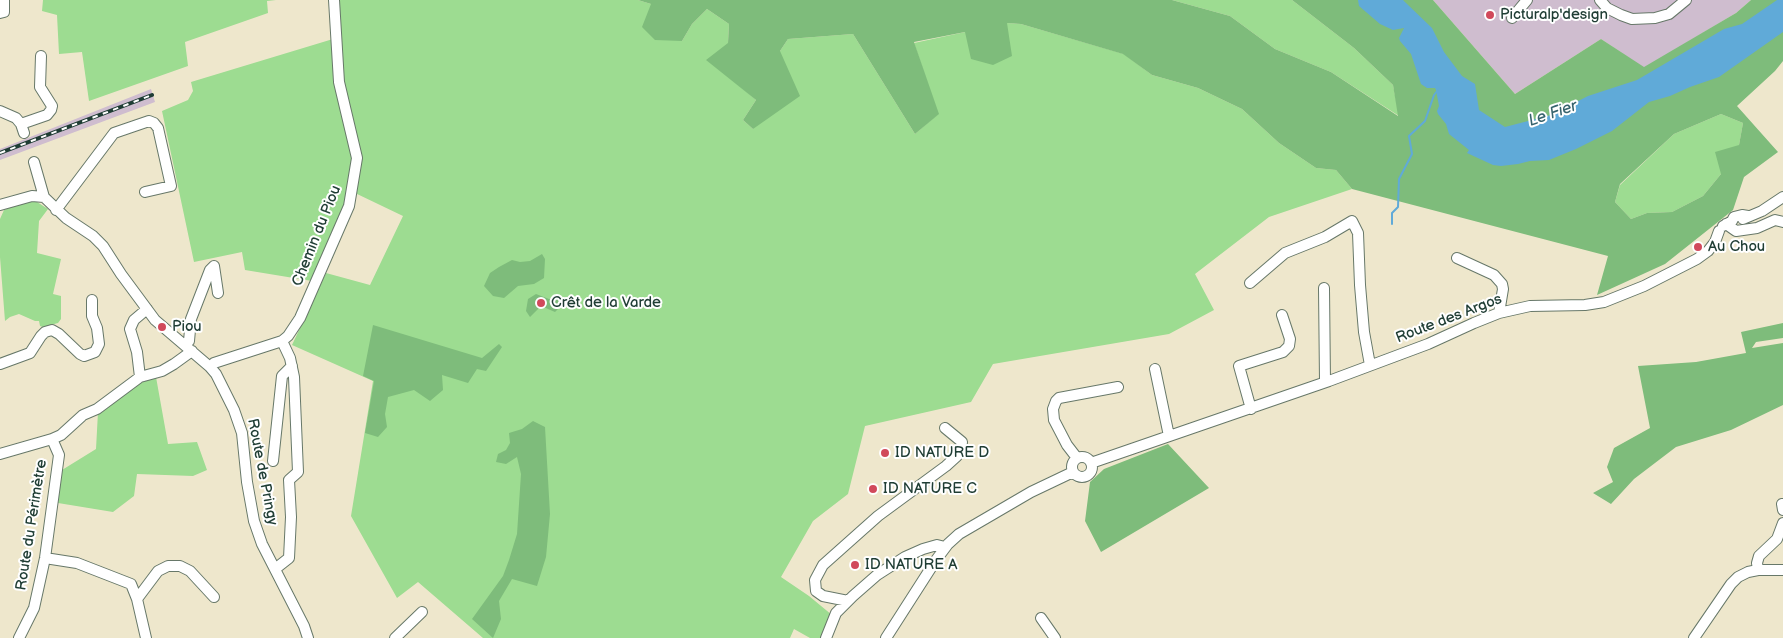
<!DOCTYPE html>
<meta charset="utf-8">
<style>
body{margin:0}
canvas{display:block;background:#eee7cc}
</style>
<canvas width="1783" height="638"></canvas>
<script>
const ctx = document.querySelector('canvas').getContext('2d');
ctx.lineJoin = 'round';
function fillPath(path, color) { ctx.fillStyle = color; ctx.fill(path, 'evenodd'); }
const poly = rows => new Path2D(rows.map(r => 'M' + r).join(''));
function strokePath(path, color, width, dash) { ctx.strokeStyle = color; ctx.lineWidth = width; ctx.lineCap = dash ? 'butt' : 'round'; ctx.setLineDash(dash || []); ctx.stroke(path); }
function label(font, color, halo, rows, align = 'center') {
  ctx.font = font + ' "Balsamiq Sans",sans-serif'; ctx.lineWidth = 4; ctx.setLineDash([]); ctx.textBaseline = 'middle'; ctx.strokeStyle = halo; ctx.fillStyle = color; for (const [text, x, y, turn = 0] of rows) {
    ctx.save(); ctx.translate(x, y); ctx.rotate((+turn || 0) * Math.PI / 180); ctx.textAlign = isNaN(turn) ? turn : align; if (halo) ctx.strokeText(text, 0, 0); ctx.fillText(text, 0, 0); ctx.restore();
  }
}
fillPath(poly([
 [1433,0,1751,0,1736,13,1644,68,1601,39,1515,94],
 [151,89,155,102,0,160,0,149]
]), '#cfbdcf');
fillPath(poly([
 [43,0,276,0,267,1,268,13,185,42,188,66,89,101,82,52,59,54,57,15,42,11],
 [332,0,638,0,651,4,682,41,692,24,707,9,729,24,728,43,738,84,756,100,743,120,753,129,780,51,788,39,853,34,915,134,938,114,914,43,1007,23,1021,24,1124,54,1152,75,1198,88,1242,109,1279,143,1316,168,1336,170,1352,189,1269,217,1195,274,1214,310,1169,334,993,364,971,402,865,426,848,494,813,521,781,577,809,596,832,615,821,638,810,638,794,629,790,638,483,638,418,582,397,598,351,516,373,381,292,345,326,273,370,285,403,216,355,193,312,281,245,270,242,252,194,262,162,111,188,100,193,91,191,82,333,39],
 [1172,0,1292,0,1354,48,1393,85,1399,116,1331,72,1275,49,1230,16],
 [1721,114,1743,123,1739,145,1721,174,1703,196,1672,212,1647,213,1631,219,1615,202,1620,185,1674,134],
 [26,202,37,202,48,209,39,221,37,253,61,259,53,294,61,296,61,319,58,323,43,327,40,326,39,321,35,321,19,314,10,317,5,321,0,257,0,219,4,210],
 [156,377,168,444,197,442,207,470,193,476,137,474,134,496,113,512,58,503,62,470,96,449,98,412,137,384]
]), '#9ddc91');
fillPath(poly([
 [638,0,1172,0,1230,16,1275,49,1331,72,1398,116,1393,85,1354,48,1292,0,1433,0,1515,94,1601,39,1644,67,1736,13,1751,0,1783,0,1783,61,1775,71,1737,106,1778,152,1744,177,1733,210,1665,264,1597,295,1608,256,1352,189,1336,170,1316,168,1279,143,1242,109,1198,88,1152,75,1123,54,1021,24,1007,23,1012,56,993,65,971,59,965,32,914,42,939,114,915,134,853,34,788,39,780,51,800,96,753,129,743,120,756,100,706,60,728,43,729,24,707,9,692,24,682,41,655,40,642,27,651,4],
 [1721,114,1743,123,1739,145,1715,152,1721,174,1703,196,1672,212,1647,213,1631,219,1615,202,1620,184,1674,134],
 [542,254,545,259,544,278,534,284,518,286,504,298,493,296,484,286,490,273,499,267,512,260,520,262,530,261],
 [536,294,549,299,561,298,563,304,555,312,541,306,530,317,526,311,528,299],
 [1783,323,1783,338,1756,342,1752,348,1783,343,1783,405,1731,430,1676,447,1634,479,1611,504,1593,493,1613,482,1607,467,1614,448,1650,428,1638,366,1696,362,1746,353,1741,332],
 [373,325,482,358,499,344,502,347,486,371,477,369,468,383,442,375,443,390,430,401,414,390,388,397,385,414,387,427,378,437,365,433,374,381,363,376],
 [533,421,545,427,550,514,546,557,537,586,512,579,499,601,501,619,493,638,472,619,503,576,509,560,517,534,521,474,517,457,506,464,496,462,498,454,506,450,510,443,509,433,522,429],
 [1168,444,1209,488,1101,552,1085,521,1090,482,1104,469]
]), '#7ebc7b');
fillPath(poly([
 [1358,0,1403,0,1406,3,1432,28,1444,52,1462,76,1475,84,1479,110,1505,127,1551,115,1588,96,1637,80,1724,29,1742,24,1777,0,1783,0,1783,32,1719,77,1690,87,1670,96,1649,102,1612,131,1576,149,1549,160,1530,161,1518,164,1501,166,1493,165,1467,153,1469,150,1449,134,1446,124,1438,114,1437,111,1439,106,1436,90,1435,88,1427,88,1421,84,1411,54,1400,41,1399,38,1404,28,1393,30,1380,24,1359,6]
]), '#60aad8');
strokePath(poly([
 [1392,224,1392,213,1398,207,1399,179,1412,154,1409,136,1425,121,1434,95,1438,90]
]), '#60aad8', 2);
const minor = poly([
 [1600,0,1607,8,1621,15,1632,19,1655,18,1669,14,1686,0],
 [0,13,4,12,4,0],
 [1512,18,1527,0],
 [0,111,16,118,21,124,24,133],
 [21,124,47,115,51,110,52,106,40,87,41,56],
 [34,162,44,197],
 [0,205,32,196,44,197,66,218,93,236,103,246,121,274,155,320,210,367,216,374,234,410,242,433,247,482,254,521,262,544,304,626,308,638],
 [56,210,114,133,149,121,154,123,158,128,171,186,145,192],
 [1743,219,1762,211,1783,197],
 [1726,224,1736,231,1757,228,1775,220,1783,222],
 [1723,226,1732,221,1734,217,1742,215,1748,216],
 [1457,258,1494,275,1502,284,1503,289,1499,313],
 [1250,283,1285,253,1325,237,1352,221,1358,233,1360,285,1364,332,1370,365],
 [1324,288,1325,382],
 [185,345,189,341,191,319,210,270,214,266,218,293],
 [0,364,30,353,41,336,45,332,52,330,59,334,80,354,84,356,95,352,99,344,97,328,92,316,92,300],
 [210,367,214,363,282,341,288,336,300,318,349,206,357,158,339,82,334,0],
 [1155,369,1169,436],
 [140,377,137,352,130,329,134,320,147,309],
 [1251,409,1239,366,1283,352,1289,346,1290,339,1282,315],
 [52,439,61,435,83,415,97,409,140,377,162,371,174,364,192,351],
 [0,454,52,439,59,455,45,558,34,608,19,638],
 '1072 467a10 10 0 1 1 20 0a10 10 0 1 1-20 0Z',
 [1077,458,1067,445,1054,420,1053,409,1056,401,1059,398,1118,387],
 [273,461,282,376,292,366],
 [1091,463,1329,381,1428,344,1474,323,1499,313,1530,306,1585,305,1604,302,1644,286,1697,259,1708,251,1715,242,1719,231],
 [1782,504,1783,510],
 [45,558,77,563,131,584,137,599,146,638],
 [275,569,289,558,291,517,289,480,298,472,294,377,290,358,282,341],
 [1758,570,1757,563,1759,556,1777,539,1783,523],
 [137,599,158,571,168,566,180,566,190,571,214,597],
 [848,601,823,596,816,591,815,580,823,565,878,516,946,466,957,456,961,450,962,442,945,428],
 [1041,618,1055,638],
 [395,638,422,612],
 [826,638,836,613,853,596,877,575,905,557,923,549,937,545,945,547],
 [886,638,936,560,948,544,959,534,1031,492,1073,472],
 [1694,638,1731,584,1738,577,1748,572,1758,570,1783,570]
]);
strokePath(minor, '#677869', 12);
strokePath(minor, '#fff', 10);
const rail = poly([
 [0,153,152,95]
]);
strokePath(rail, '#1f3d34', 4);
strokePath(rail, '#fff', 2, [5.5]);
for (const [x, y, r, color] of [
 [1490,15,5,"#d1495b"],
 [1698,247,5,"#d1495b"],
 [541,303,5,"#d1495b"],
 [162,327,5,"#d1495b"],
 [885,453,5,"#d1495b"],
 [873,489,5,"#d1495b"],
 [855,565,5,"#d1495b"]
]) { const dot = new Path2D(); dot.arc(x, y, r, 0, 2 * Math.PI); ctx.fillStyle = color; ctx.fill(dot); strokePath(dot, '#fff', 2); }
label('15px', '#1f3d34', '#fff', [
 ["Picturalp'design",1500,15],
 ["Au Chou",1708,247],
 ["Crêt de la Varde",551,303],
 ["Piou",172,327],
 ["ID NATURE D",895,453],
 ["ID NATURE C",883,489],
 ["ID NATURE A",865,565]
], 'left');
label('15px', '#1f3d34', '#fff', [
 ["Chemin du Piou",317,236,-68],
 ["Route des Argos",1449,319,-21],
 ["Route de Pringy",262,472,79],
 ["Route du Périmètre",32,525,-81]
]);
label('italic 16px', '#36636d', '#fff', [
 ["Le Fier",1553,114,-19]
]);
</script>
